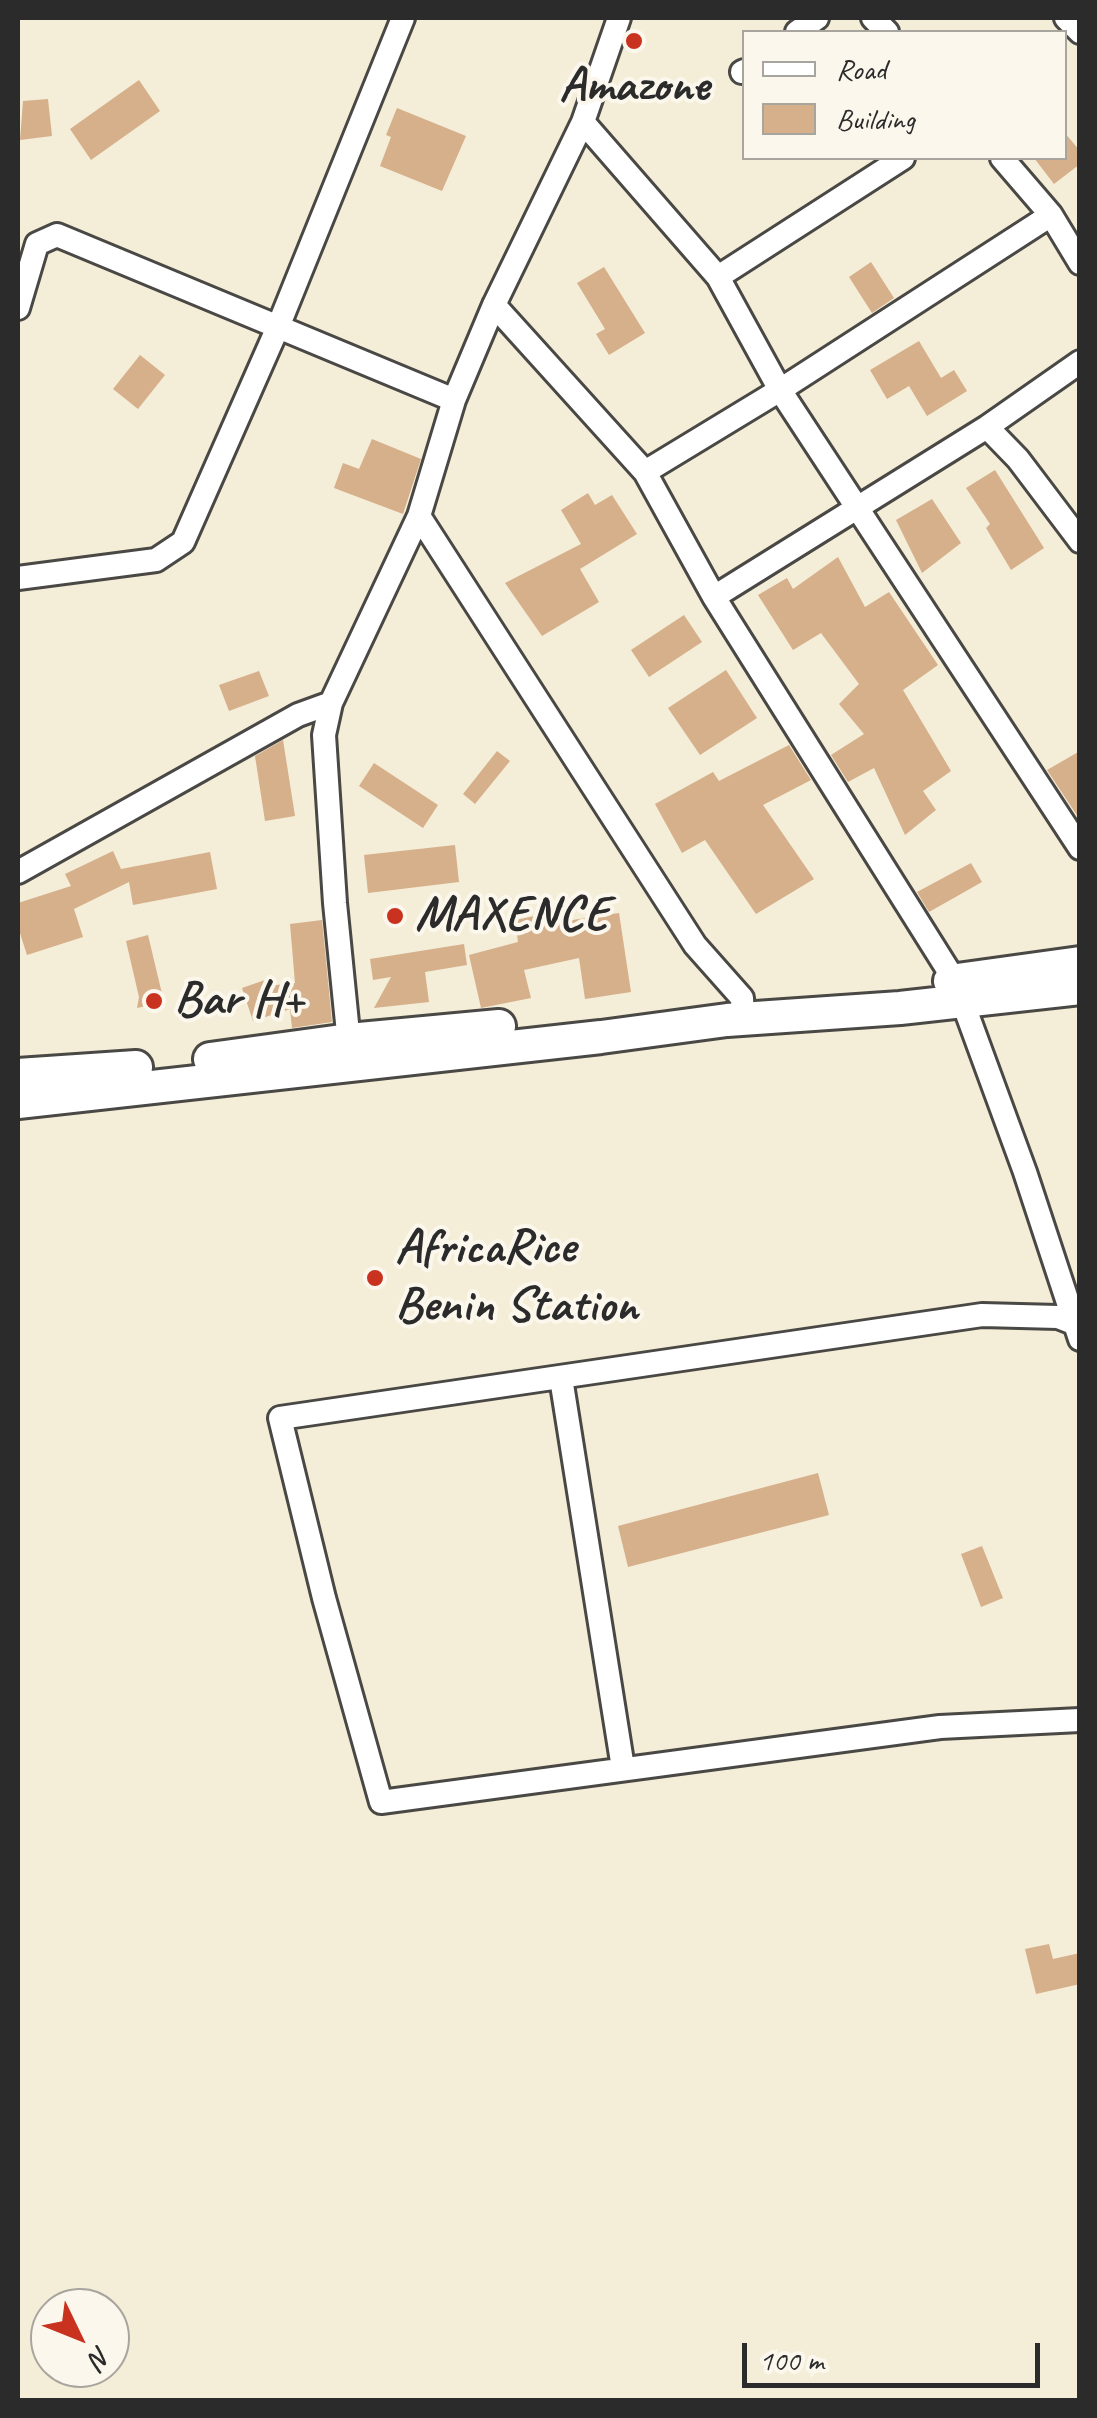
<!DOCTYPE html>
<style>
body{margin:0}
#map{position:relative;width:1097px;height:2418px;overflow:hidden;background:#f4edd7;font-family:Caveat,sans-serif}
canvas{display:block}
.frame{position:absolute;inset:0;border:20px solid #2b2b2b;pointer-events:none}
.legend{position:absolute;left:742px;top:30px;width:325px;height:130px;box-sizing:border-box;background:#fbf7ec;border:2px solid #a8a59f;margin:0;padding:12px 18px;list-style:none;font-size:30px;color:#2b2b2b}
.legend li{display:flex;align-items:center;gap:20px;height:50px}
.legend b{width:50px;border:2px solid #a8a59f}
.north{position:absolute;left:30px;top:2288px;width:100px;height:100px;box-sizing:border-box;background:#fbf7ec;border:2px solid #a8a59f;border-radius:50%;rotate:133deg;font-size:28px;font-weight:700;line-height:40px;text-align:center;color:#2b2b2b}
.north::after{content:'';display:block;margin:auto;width:35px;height:45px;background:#c8321e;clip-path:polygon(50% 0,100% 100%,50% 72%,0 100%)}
.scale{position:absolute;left:742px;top:2343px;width:298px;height:45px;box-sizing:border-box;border:5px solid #2b2b2b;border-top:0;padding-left:12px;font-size:30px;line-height:35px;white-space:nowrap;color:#2b2b2b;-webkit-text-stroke:8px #fbf7ec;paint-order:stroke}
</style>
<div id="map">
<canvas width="1097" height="2418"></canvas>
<div class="frame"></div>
<ul class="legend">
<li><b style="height:12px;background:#fff"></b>Road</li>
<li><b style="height:28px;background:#d6af8b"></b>Building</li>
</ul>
<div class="north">N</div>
<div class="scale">100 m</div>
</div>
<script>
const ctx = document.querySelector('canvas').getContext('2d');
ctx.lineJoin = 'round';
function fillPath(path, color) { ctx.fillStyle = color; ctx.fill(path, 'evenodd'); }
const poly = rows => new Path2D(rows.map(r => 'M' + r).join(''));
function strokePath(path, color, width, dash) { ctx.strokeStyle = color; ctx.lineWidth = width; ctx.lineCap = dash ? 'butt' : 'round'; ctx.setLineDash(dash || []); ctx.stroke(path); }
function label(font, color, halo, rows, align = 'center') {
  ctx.font = font + ' Caveat,sans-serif'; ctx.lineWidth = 8; ctx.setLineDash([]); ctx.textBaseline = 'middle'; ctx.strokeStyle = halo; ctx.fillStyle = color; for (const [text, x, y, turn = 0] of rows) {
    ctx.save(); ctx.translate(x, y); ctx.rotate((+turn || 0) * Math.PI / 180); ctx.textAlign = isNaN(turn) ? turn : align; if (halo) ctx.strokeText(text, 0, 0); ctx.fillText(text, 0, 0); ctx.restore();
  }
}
fillPath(poly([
 [139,80,160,111,91,160,70,129],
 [48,99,52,136,20,140,23,101],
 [397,108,466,136,442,191,380,166,391,137,386,135],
 [1064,132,1080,151,1080,164,1054,184,1034,158,1064,158],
 [871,262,894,298,872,313,849,277],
 [604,267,645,333,609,355,596,334,605,329,577,283],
 [919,341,941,378,954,370,967,391,927,416,909,386,887,399,870,370],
 [140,355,165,375,138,409,113,389],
 [372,439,421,459,403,514,334,488,343,463,359,469],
 [995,470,1044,548,1011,570,986,528,990,524,966,488],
 [588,493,595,505,612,495,637,534,580,569,599,602,542,636,505,583,581,544,561,510],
 [932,499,961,543,922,573,896,520],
 [838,557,865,607,889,592,938,665,903,690,951,771,923,791,936,810,905,835,874,768,848,782,831,755,864,734,839,704,859,684,821,633,793,650,758,595,787,578,793,589],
 [684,615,702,642,649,677,631,650],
 [726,670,757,718,700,755,668,708],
 [259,671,269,696,229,711,219,685],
 [283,740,295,816,265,821,255,756],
 [789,745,811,780,763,805,814,879,756,914,705,840,682,853,655,804,713,772,719,781],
 [497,751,510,761,475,804,463,794],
 [1080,751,1080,820,1047,770],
 [374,763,438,805,423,828,359,786],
 [455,845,459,882,368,893,364,855],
 [113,851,121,869,210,852,217,889,133,905,129,882,74,909,83,937,27,955,18,927,18,903,71,886,65,874],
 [971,863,982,882,929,912,917,892],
 [564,910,566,921,619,913,631,992,585,999,579,958,524,970,531,998,481,1008,469,955,518,942,515,920],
 [322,920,332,1022,292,1028,290,1009,253,1021,242,988,265,980,267,986,295,983,290,924],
 [148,935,164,1002,137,1008,139,997,126,941],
 [464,944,467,965,425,972,429,1002,374,1008,391,977,373,980,370,959],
 [818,1473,829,1515,628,1567,618,1526],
 [982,1546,1003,1598,981,1607,961,1554],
 [1049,1944,1053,1959,1080,1953,1080,1984,1036,1994,1025,1949]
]), '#d6af8b');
const minor = poly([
 [873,18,887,32],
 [1066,18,1080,32],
 [797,32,817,18],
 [742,72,744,71],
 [583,122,718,277,780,390,1080,848],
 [1002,158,1051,215,1080,263],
 [718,277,903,158],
 [494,305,645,472,714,597,955,981,1025,1172,1080,1339],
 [18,308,37,244,57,235,454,400],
 [987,427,1018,459,1080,541],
 [645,472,780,390,1051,215],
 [419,516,695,945,742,998,743,1019],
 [18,578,156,560,183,542,278,327,403,18],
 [714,597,987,427,1080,362],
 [18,872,298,715,331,703],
 [350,1053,335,903,324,735,331,703,419,516,454,400,494,305,583,122,619,18],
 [1076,1324,1058,1317,982,1315,280,1418,324,1598,381,1802,940,1727,1080,1720],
 [561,1378,623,1768]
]);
const secondary = poly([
 [950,981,1080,963],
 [210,1059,349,1040,499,1026],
 [18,1075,136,1067],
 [18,1102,601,1037,727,1020,900,1008,1080,988]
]);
strokePath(minor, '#494845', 28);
strokePath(secondary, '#494845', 38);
strokePath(minor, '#fff', 22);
strokePath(secondary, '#fff', 32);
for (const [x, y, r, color] of [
 [634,41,10,"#c8321e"],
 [395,916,10,"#c8321e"],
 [154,1001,10,"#c8321e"],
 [375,1278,10,"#c8321e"]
]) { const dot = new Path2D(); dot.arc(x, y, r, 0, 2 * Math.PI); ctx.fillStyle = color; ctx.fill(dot); strokePath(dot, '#fbf7ec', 4); }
label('bold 50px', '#2b2b2b', '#fbf7ec', [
 ["Amazone",634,87,"center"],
 ["MAXENCE",415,916],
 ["Bar H+",174,1001],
 ["AfricaRice",395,1249],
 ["Benin Station",395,1307]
], 'left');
</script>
